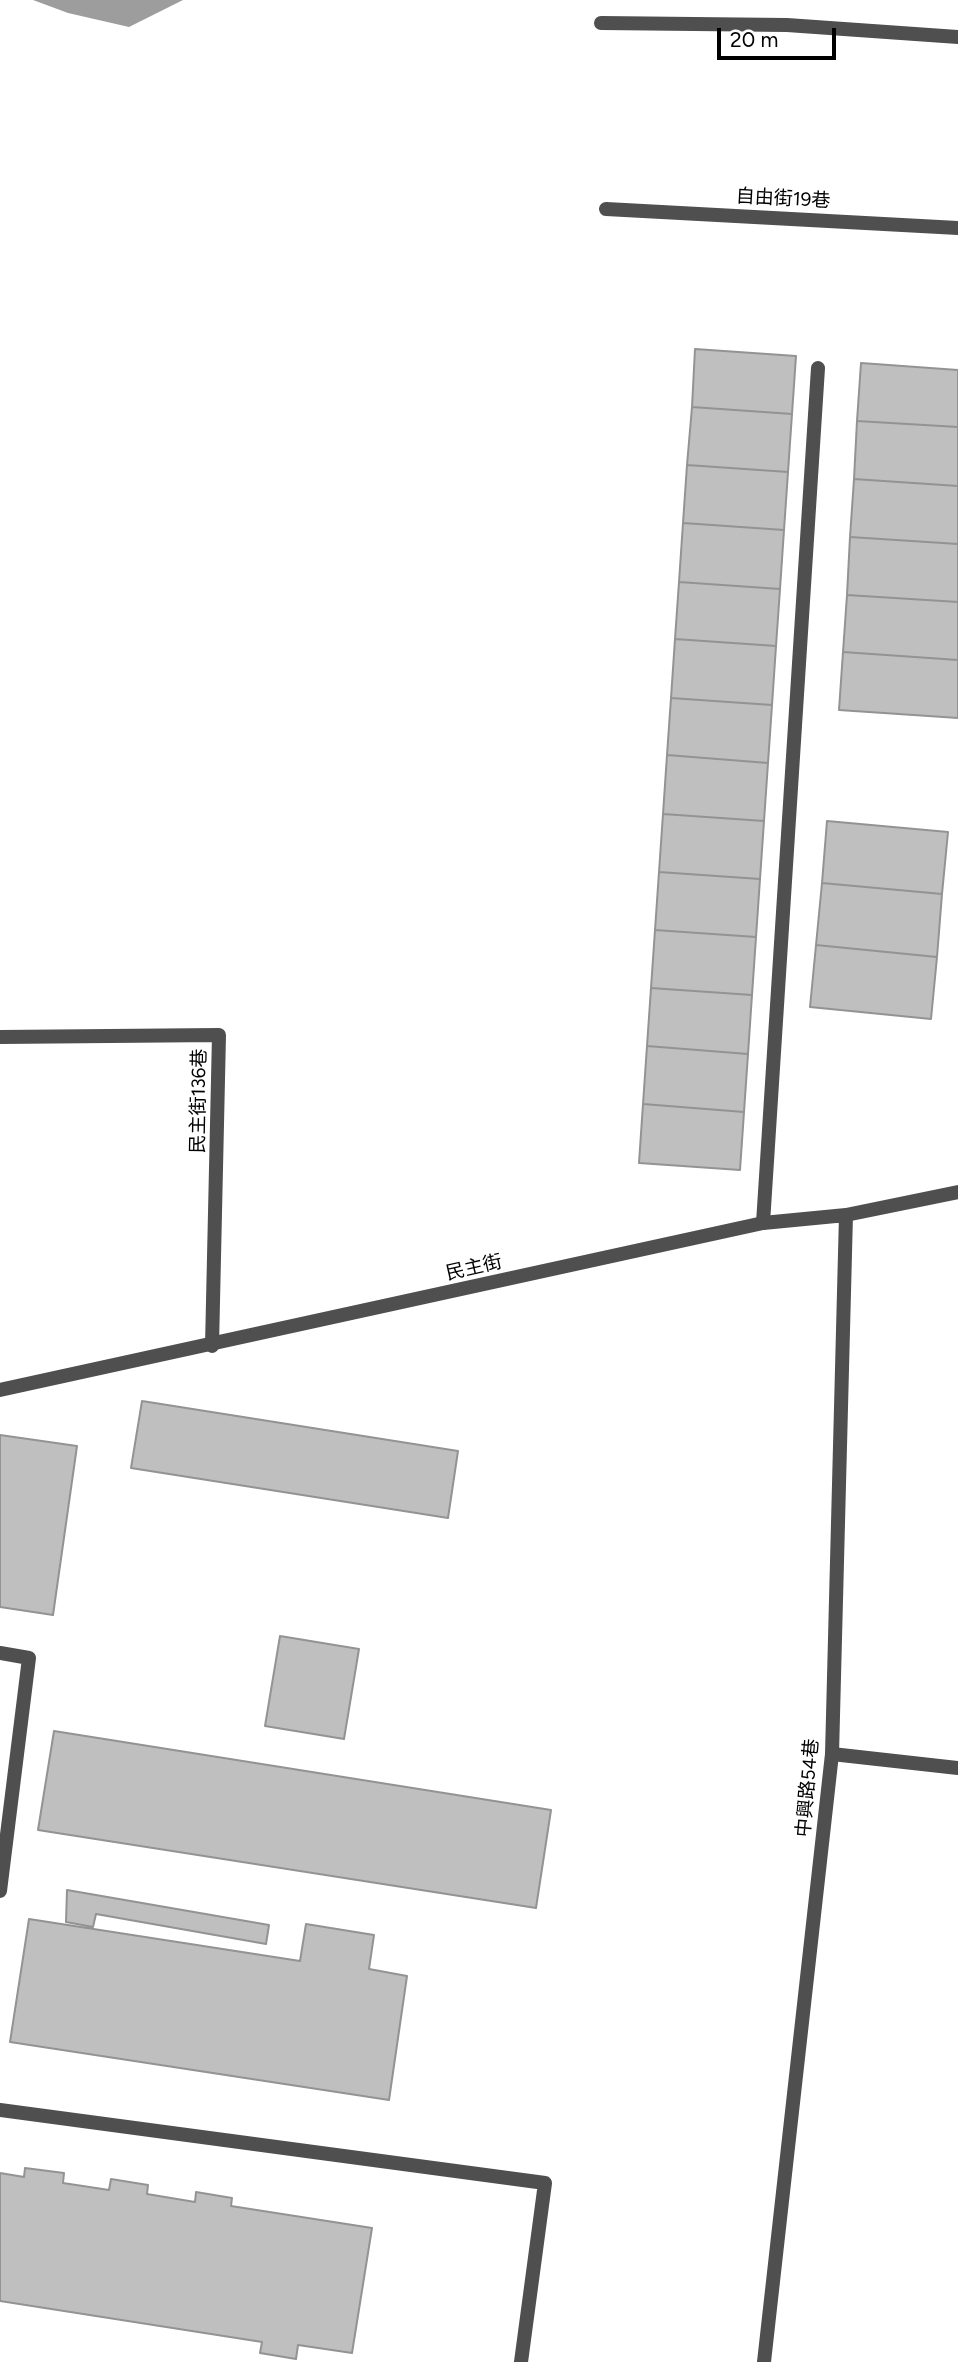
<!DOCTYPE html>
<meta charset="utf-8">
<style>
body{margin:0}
#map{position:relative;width:958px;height:2362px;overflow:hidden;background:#fff;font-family:Figtree,sans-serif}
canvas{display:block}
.scale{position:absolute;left:717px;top:28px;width:119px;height:32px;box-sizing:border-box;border:4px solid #000;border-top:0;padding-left:9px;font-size:21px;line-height:24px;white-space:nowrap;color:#000;-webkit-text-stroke:5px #fff;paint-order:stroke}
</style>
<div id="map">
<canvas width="958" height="2362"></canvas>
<div class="scale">20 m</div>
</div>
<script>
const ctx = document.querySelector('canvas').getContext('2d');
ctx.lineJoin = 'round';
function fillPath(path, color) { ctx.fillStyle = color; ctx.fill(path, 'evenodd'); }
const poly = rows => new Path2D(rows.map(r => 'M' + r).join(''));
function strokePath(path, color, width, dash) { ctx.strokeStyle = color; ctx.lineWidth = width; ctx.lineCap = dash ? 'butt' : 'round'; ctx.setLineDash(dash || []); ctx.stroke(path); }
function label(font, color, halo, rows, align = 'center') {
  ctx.font = font + ' Figtree,"Noto Sans TC",sans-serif'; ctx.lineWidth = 5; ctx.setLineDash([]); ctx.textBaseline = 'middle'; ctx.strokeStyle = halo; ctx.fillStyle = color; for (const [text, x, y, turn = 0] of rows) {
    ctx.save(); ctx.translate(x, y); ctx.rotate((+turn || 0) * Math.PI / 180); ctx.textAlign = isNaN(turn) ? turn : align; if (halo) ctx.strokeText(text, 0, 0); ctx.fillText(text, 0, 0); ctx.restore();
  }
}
fillPath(poly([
 [33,0,183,0,129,27,68,13]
]), '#9d9d9d');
const building = poly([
 [695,349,796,356,792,414,692,407,695,349],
 [861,363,958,370,958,427,857,421,861,363],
 [692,407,792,414,788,472,687,465,692,407],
 [857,421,958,427,958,486,854,479,857,421],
 [687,465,788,472,784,530,683,523,687,465],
 [854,479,958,486,958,544,850,537,854,479],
 [683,523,784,530,780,589,679,582,683,523],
 [850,537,958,544,958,602,847,595,850,537],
 [679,582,780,589,776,646,675,639,679,582],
 [847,595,958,602,958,660,843,652,847,595],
 [675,639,776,646,772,705,671,698,675,639],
 [843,652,958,660,958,718,839,710,843,652],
 [671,698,772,705,768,763,667,755,671,698],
 [667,755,768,763,764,821,663,814,667,755],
 [663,814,764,821,760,879,659,872,663,814],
 [827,821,948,832,942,894,822,883,827,821],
 [659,872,760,879,756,937,655,930,659,872],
 [822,883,942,894,937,957,816,945,822,883],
 [655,930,756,937,752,995,651,988,655,930],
 [816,945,937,957,931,1019,810,1007,816,945],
 [651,988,752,995,748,1054,647,1046,651,988],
 [647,1046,748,1054,744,1112,643,1104,647,1046],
 [643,1104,744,1112,740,1170,639,1163,643,1104],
 [142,1401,458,1451,448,1518,131,1468,142,1401],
 [0,1435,77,1446,53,1615,0,1607,0,1435],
 [280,1636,359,1649,344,1739,265,1726,280,1636],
 [54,1731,551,1810,536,1908,38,1830,54,1731],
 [67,1890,269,1925,266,1944,96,1914,93,1927,66,1922,67,1890],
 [29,1919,300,1961,306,1924,374,1935,369,1969,407,1976,389,2100,10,2042,29,1919],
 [25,2168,64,2173,63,2183,109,2190,111,2179,148,2185,147,2194,195,2202,196,2192,232,2198,231,2206,372,2228,352,2353,298,2345,296,2359,260,2353,262,2342,0,2301,0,2173,24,2177,25,2168]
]);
fillPath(building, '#bfbfbf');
strokePath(building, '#939393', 2);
strokePath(poly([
 [601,23,787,25,958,37],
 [606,209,958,228],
 [0,1037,219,1035,212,1346],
 [763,1223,818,368],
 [0,1653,29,1658,0,1891],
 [832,1754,958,1768],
 [0,2110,545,2183,521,2362]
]), '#4f4f4f', 14);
strokePath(poly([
 [0,1390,763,1223,846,1215,958,1192],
 [764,2362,832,1754,846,1215]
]), '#4f4f4f', 14);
label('19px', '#000', '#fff', [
 ["自由街19巷",783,199,3],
 ["民主街136巷",199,1101,-89],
 ["民主街",474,1268,-13],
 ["中興路54巷",808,1788,-85]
]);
</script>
